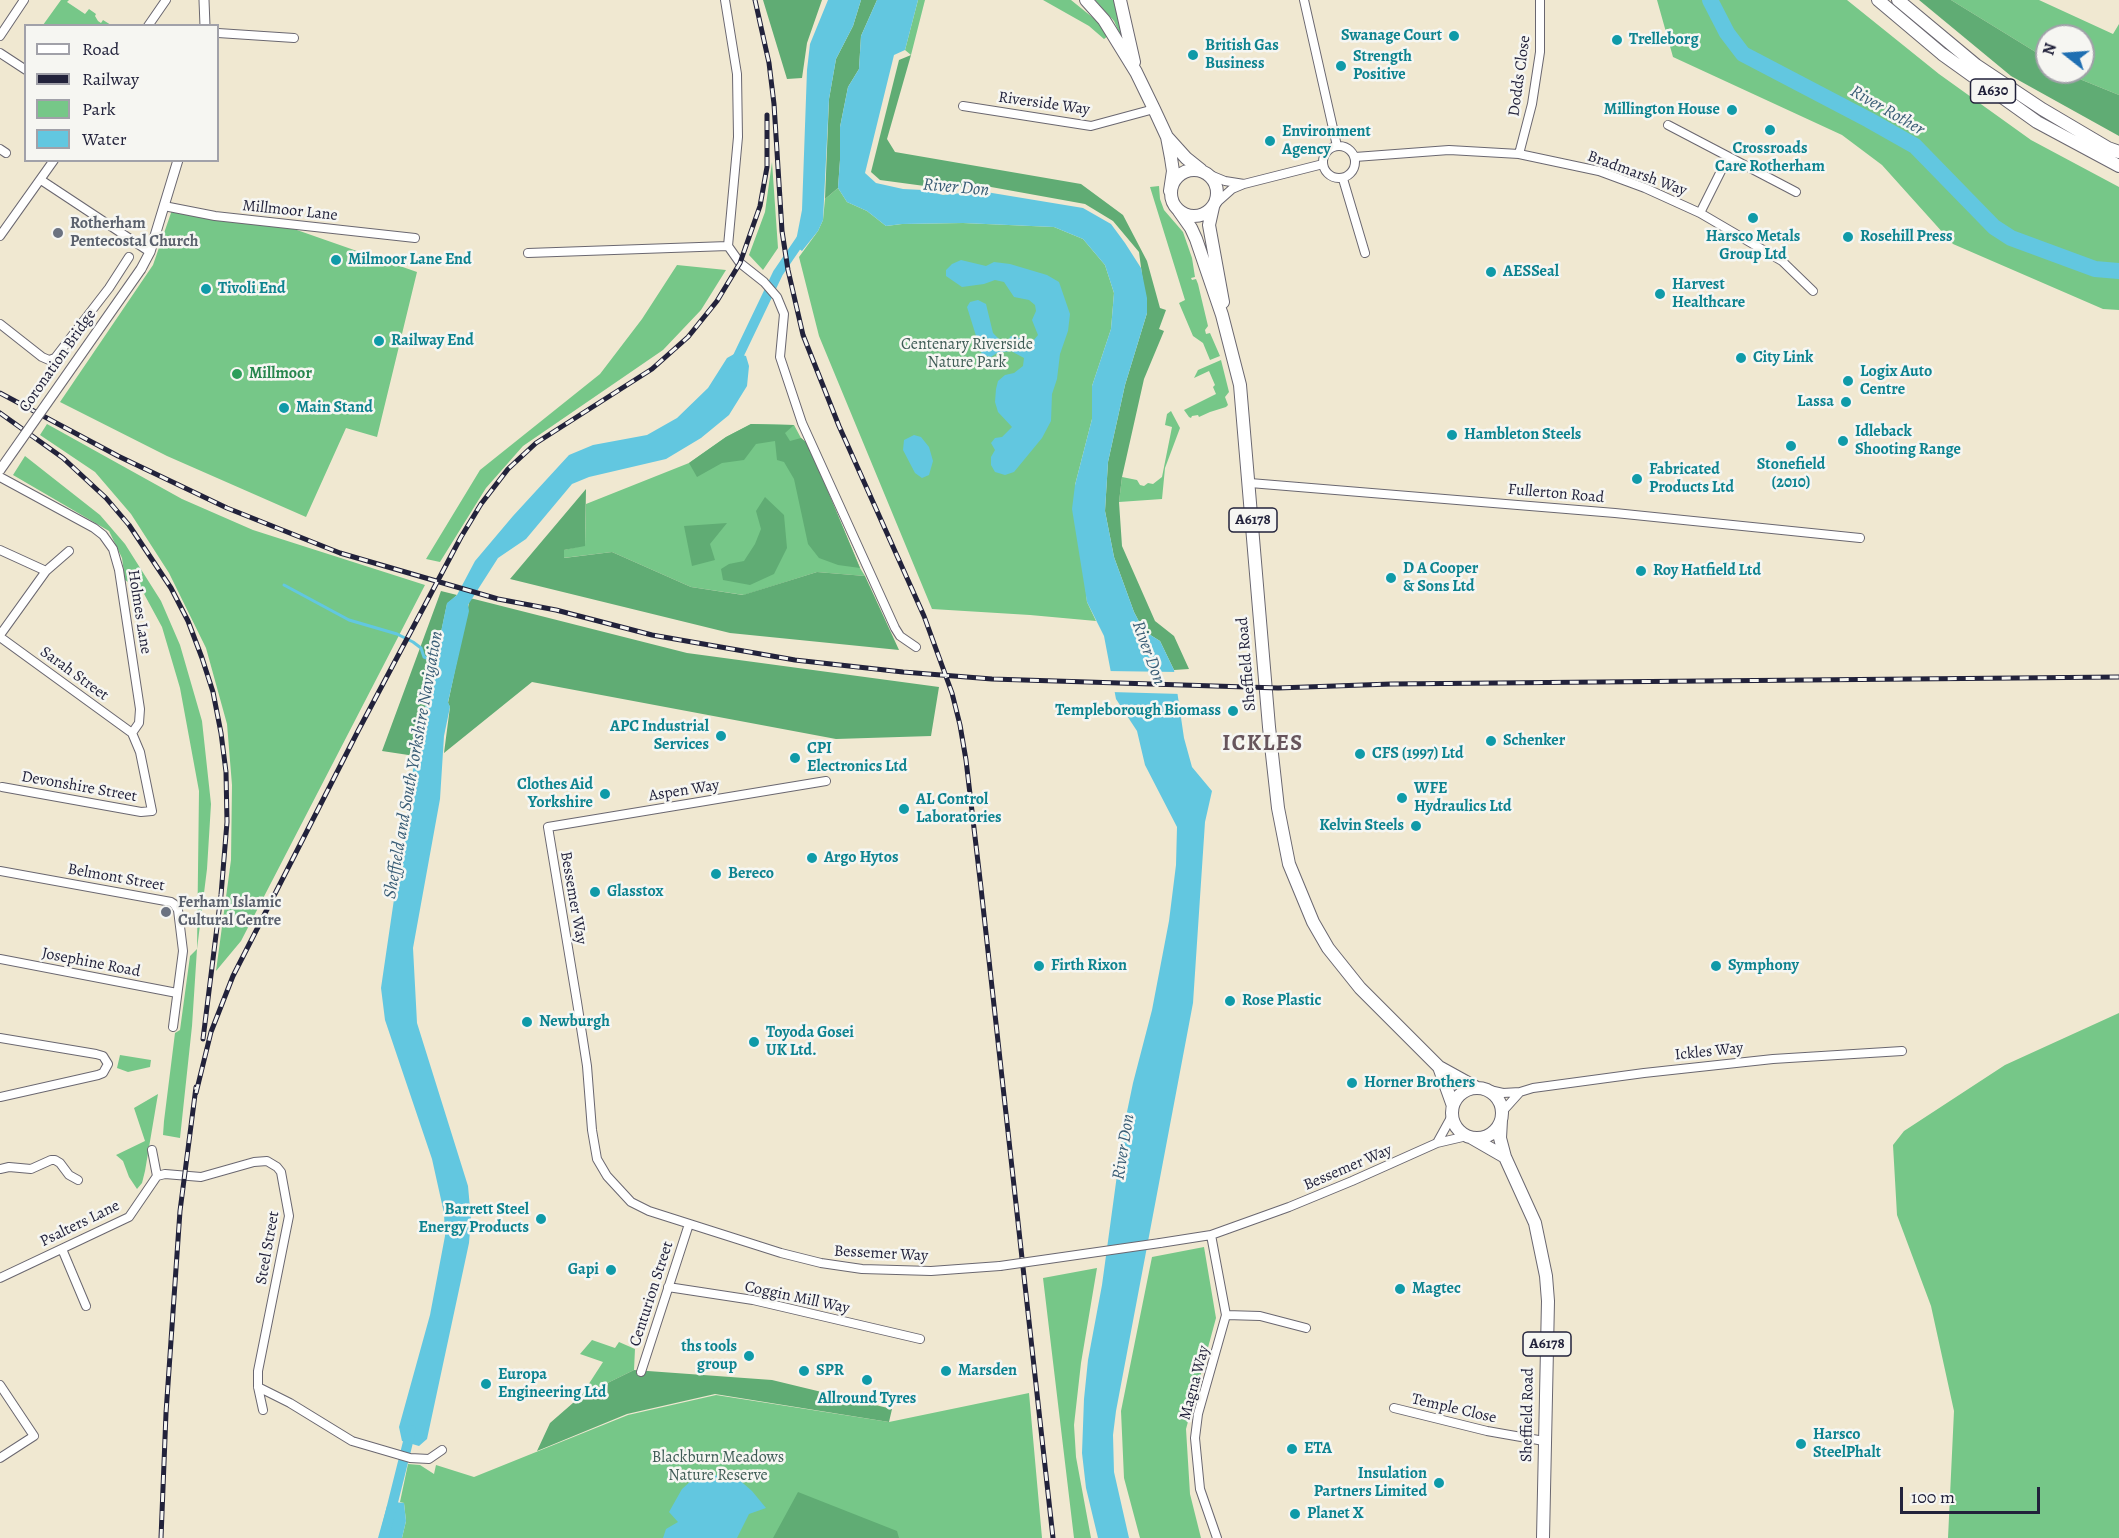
<!DOCTYPE html>
<style>
body{margin:0}
#map{position:relative;width:2119px;height:1538px;overflow:hidden;background:#f0e8d1;font-family:Alegreya,serif}
canvas{display:block}
.legend{position:absolute;left:24px;top:24px;width:195px;height:138px;box-sizing:border-box;background:#f6f6f2;border:2px solid #a1a1a9;margin:0;padding:8px 10px;list-style:none;font-size:18px;color:#22223b}
.legend li{display:flex;align-items:center;gap:12px;height:30px}
.legend b{width:30px;border:2px solid #a1a1a9}
.north{position:absolute;left:2035px;top:24px;width:60px;height:60px;box-sizing:border-box;background:#f6f6f2;border:2px solid #a1a1a9;border-radius:50%;rotate:287deg;font-size:16px;font-weight:700;line-height:24px;text-align:center;color:#22223b}
.north::after{content:'';display:block;margin:auto;width:21px;height:27px;background:#1f6fb2;clip-path:polygon(50% 0,100% 100%,50% 72%,0 100%)}
.scale{position:absolute;left:1900px;top:1487px;width:140px;height:27px;box-sizing:border-box;border:3px solid #22223b;border-top:0;padding-left:8px;font-size:18px;line-height:21px;white-space:nowrap;color:#22223b;-webkit-text-stroke:4px #f6f6f2;paint-order:stroke}
</style>
<div id="map">
<canvas width="2119" height="1538"></canvas>
<ul class="legend">
<li><b style="height:8px;background:#fff"></b>Road</li>
<li><b style="height:8px;background:#22223b"></b>Railway</li>
<li><b style="height:16px;background:#76c788"></b>Park</li>
<li><b style="height:16px;background:#62c7e0"></b>Water</li>
</ul>
<div class="north">N</div>
<div class="scale">100 m</div>
</div>
<script>
const ctx = document.querySelector('canvas').getContext('2d');
ctx.lineJoin = 'round';
function fillPath(path, color) { ctx.fillStyle = color; ctx.fill(path, 'evenodd'); }
const poly = rows => new Path2D(rows.map(r => 'M' + r).join(''));
function strokePath(path, color, width, dash) { ctx.strokeStyle = color; ctx.lineWidth = width; ctx.lineCap = dash ? 'butt' : 'round'; ctx.setLineDash(dash || []); ctx.stroke(path); }
function label(font, color, halo, rows, align = 'center') {
  ctx.font = font + ' Alegreya,serif'; ctx.lineWidth = 5; ctx.setLineDash([]); ctx.textBaseline = 'middle'; ctx.strokeStyle = halo; ctx.fillStyle = color; for (const [text, x, y, turn = 0] of rows) {
    ctx.save(); ctx.translate(x, y); ctx.rotate((+turn || 0) * Math.PI / 180); ctx.textAlign = isNaN(turn) ? turn : align; if (halo) ctx.strokeText(text, 0, 0); ctx.fillText(text, 0, 0); ctx.restore();
  }
}
fillPath(poly([
 [61,0,69,0,67,2,85,14,89,9,96,14,95,16,98,21,101,23,103,20,111,25,43,25],
 [918,0,925,0,911,55,905,50],
 [1043,0,1071,0,1097,21,1108,36,1104,39,1089,26],
 [1095,0,1114,0,1125,40,1123,41,1114,21],
 [1657,0,1847,0,1939,74,2031,140,2119,187,2119,310,2103,309,1953,244,1882,165,1842,135,1673,57],
 [1951,0,2039,0,2113,34,2119,24,2119,95,2082,80,2069,72,2083,72,2083,36,2047,36,2047,59],
 [772,162,778,248,763,270,749,255,765,212],
 [1159,186,1160,199,1164,210,1183,232,1192,258,1195,277,1191,278,1192,280,1196,279,1198,284,1208,326,1205,330,1206,334,1210,333,1220,356,1210,360,1203,343,1193,336,1179,303,1185,300,1150,187],
 [838,188,847,202,867,211,886,226,902,224,963,223,1054,227,1083,239,1105,265,1114,293,1111,329,1092,386,1092,419,1075,485,1087,602,1096,621,1030,615,932,609,819,336,799,257,818,231,823,220,825,199],
 [172,210,294,229,417,272,377,437,346,428,306,517,167,456,60,402,153,265],
 [677,265,726,270,701,310,663,350,523,446,486,488,440,562,426,559,480,470,600,374,642,319],
 [1221,360,1229,392,1225,397,1228,405,1226,407,1210,412,1199,417,1198,415,1192,416,1191,418,1189,417,1184,410,1216,394,1213,387,1215,385,1209,371,1194,378,1198,370],
 [1171,411,1180,428,1165,468,1162,499,1119,502,1122,477,1137,480,1140,485,1144,486,1148,483,1153,484,1162,477,1172,427,1165,425,1167,414],
 [47,424,182,499,253,530,425,585,241,941,216,971,231,860,232,785,227,724,206,648,169,573,131,514,95,472,40,435],
 [751,424,794,425,801,438,808,444,860,568,865,576,817,572,744,595,691,587,612,552,563,558,564,550,585,545,586,504,689,463,726,437],
 [25,456,100,515,125,544,161,601,180,645,202,721,211,804,207,869,197,949,192,1026,180,1138,163,1135,164,1121,175,1033,180,1030,190,956,197,949,199,791,180,688,162,627,143,592,125,580,122,558,109,531,13,475],
 [2119,1013,2119,1538,1948,1538,1954,1411,1931,1306,1897,1215,1893,1145,1904,1131,2005,1065],
 [120,1055,151,1060,150,1067,128,1072,117,1068],
 [158,1094,145,1171,142,1183,137,1189,129,1177,123,1161,116,1155,145,1141,134,1108],
 [1204,1247,1216,1318,1186,1429,1190,1494,1201,1538,1140,1538,1124,1478,1121,1411,1152,1257],
 [1097,1268,1081,1363,1074,1425,1076,1457,1091,1538,1074,1538,1043,1278],
 [592,1340,615,1348,619,1342,635,1349,634,1370,581,1396,603,1362,580,1354],
 [1029,1393,1042,1538,402,1538,406,1521,404,1503,400,1502,408,1464,420,1465,434,1474,436,1465,474,1477,628,1415,716,1395,889,1422]
]), '#76c788');
fillPath(poly([
 [763,0,822,0,807,43,802,78,787,79],
 [861,0,877,0,861,36,859,69,848,87,840,127,840,160,838,188,825,199,829,99,836,59,853,26],
 [1919,0,1951,0,2047,59,2047,72,2069,72,2082,80,2119,95,2119,136,2011,76],
 [911,55,887,139,895,152,1081,184,1123,215,1147,261,1160,308,1166,310,1159,329,1164,331,1144,379,1122,477,1119,502,1122,546,1155,621,1174,636,1189,669,1174,670,1160,641,1144,631,1134,612,1114,557,1105,511,1108,462,1125,385,1147,313,1139,252,1113,221,1085,204,980,185,947,189,880,180,871,172,899,60],
 [751,424,794,425,785,433,790,441,801,438,808,444,860,568,838,565,819,558,808,544,794,479,784,462,777,460,775,441,756,444,744,460,722,463,697,477,689,463,726,437],
 [586,489,585,546,564,550,564,558,612,552,691,587,743,595,817,572,865,576,899,650,730,633,510,579],
 [765,497,784,515,787,548,774,574,750,585,723,580,721,569,729,564,744,561,755,544,761,529,756,511],
 [727,523,710,544,715,560,692,566,684,526],
 [441,591,457,595,447,604,415,756,382,751],
 [470,598,687,653,939,687,931,736,836,739,532,682,444,753,450,707,448,703],
 [634,1370,772,1380,892,1409,889,1422,715,1394,627,1414,537,1451,550,1423,581,1396],
 [798,1492,897,1531,899,1538,773,1538]
]), '#60ac74');
fillPath(poly([
 [828,0,861,0,853,26,836,59,829,99,823,220,818,231,802,251,795,246,802,210,807,70,810,44],
 [877,0,918,0,905,50,894,55,865,173,876,183,903,189,923,190,943,195,980,191,1083,208,1111,224,1125,243,1141,268,1147,298,1147,313,1125,385,1108,462,1105,511,1114,557,1134,612,1144,631,1160,641,1174,670,1184,738,1192,767,1212,791,1205,822,1193,1003,1116,1411,1113,1435,1114,1472,1129,1538,1098,1538,1086,1488,1082,1453,1084,1399,1088,1360,1102,1285,1123,1131,1133,1083,1152,1010,1169,921,1176,865,1177,827,1145,765,1137,731,1116,699,1104,636,1087,602,1072,509,1075,485,1092,419,1092,386,1111,329,1114,293,1105,265,1083,239,1054,227,963,223,902,224,886,226,867,211,847,202,838,188,840,160,840,127,848,87,859,69,861,36],
 [961,260,986,266,994,262,1010,264,1047,275,1059,282,1070,314,1068,331,1060,354,1057,379,1052,394,1051,421,1042,438,1014,472,1005,475,995,472,991,465,991,457,995,450,991,443,995,438,1002,437,1012,427,998,412,995,402,996,389,998,381,1005,375,1014,373,1023,366,1024,358,1011,351,997,353,991,357,982,355,967,307,970,302,978,300,986,304,993,333,1000,340,1008,340,1011,336,1033,341,1038,335,1032,320,1036,311,1035,305,1029,300,1014,297,1004,282,995,280,984,284,962,287,946,276,946,270,952,264],
 [736,353,746,356,749,366,747,386,729,415,701,438,666,459,589,477,572,484,526,539,498,558,468,605,469,611,448,702,450,707,444,736,440,799,413,948,417,1023,468,1186,471,1219,469,1243,427,1439,419,1446,402,1441,399,1427,430,1315,445,1236,444,1213,432,1159,385,1020,381,988,415,756,447,603,457,595,475,561,513,516,569,455,593,445,647,435,677,418,708,388,727,358],
 [914,435,921,437,929,447,933,461,929,475,922,478,915,473,903,450,904,440],
 [712,1475,736,1477,752,1491,766,1508,749,1514,737,1538,663,1538,666,1529,678,1522,669,1512,682,1489,692,1480],
 [394,1502,404,1503,406,1521,402,1538,378,1538,387,1506]
]), '#62c7e0');
fillPath(poly([
 [1106,671,1178,672,1181,694,1111,692]
]), '#f0e8d1');
strokePath(poly([
 [284,585,349,620,397,634,413,642,421,648,424,657,437,662]
]), '#62c7e0', 3);
strokePath(poly([
 [733,367,778,273,804,235],
 [384,1538,411,1430]
]), '#62c7e0', 10);
strokePath(poly([
 [1710,0,1727,33,1743,54,1869,120,1915,146,1994,227,2011,238,2095,269,2119,271]
]), '#62c7e0', 16);
const minor = poly([
 [725,0,737,74,738,137,728,246,740,263,764,282,777,297,784,314,780,357,802,423,895,628,900,636,916,647],
 [1304,0,1337,146],
 [148,26,166,0],
 [218,33,294,38],
 [0,36,24,0],
 [0,53,26,70],
 [963,106,1091,126,1154,109],
 [1668,125,1796,192],
 '1323 162a16 16 0 1 1 32 0a16 16 0 1 1-32 0Z',
 [0,149,6,153],
 [1519,154,1532,104,1540,52,1540,0],
 [1355,157,1449,150,1519,154,1599,171,1645,188,1700,213,1782,261,1813,291],
 [1208,174,1225,181,1244,184,1232,189,1214,205],
 [1343,179,1365,253],
 [41,180,150,252],
 [1244,184,1323,164],
 [164,206,215,216,415,238],
 [1700,213,1728,157],
 [0,236,54,160],
 [528,253,728,246],
 [0,324,42,357,49,360,55,358,109,288,129,257],
 [0,477,94,528,103,535,113,549,119,570,140,709,139,723,132,733,140,752,152,811,141,812,2,787],
 [1250,483,1615,513,1860,538],
 [0,550,46,571],
 [0,635,46,571,69,551],
 [0,637,132,733],
 [826,781,548,827,577,1002,587,1066,592,1130,597,1159,607,1176,631,1202,649,1211,781,1253,821,1263,862,1269,931,1271,1000,1266],
 [0,871,171,902,174,904,178,910,183,951,173,1027],
 [0,959,177,993],
 [0,1038,96,1054,103,1056,108,1064,103,1073,98,1075,0,1097],
 [1485,1089,1503,1093,1520,1092,1502,1112],
 [1520,1092,1533,1088,1644,1073,1773,1059,1902,1051],
 [1453,1114,1437,1143,1467,1136],
 [152,1150,157,1176],
 [0,1169,9,1167,31,1169,51,1160,55,1160,60,1163,69,1175,78,1180],
 [157,1176,165,1174,201,1177,254,1162,267,1161,277,1167,281,1172,289,1216,258,1371,258,1387,263,1410],
 [1211,1235,1226,1315,1198,1414,1195,1438,1200,1489,1217,1538],
 [1160,1243,1211,1235,1289,1207,1352,1181,1437,1143],
 [62,1249,86,1306],
 [0,1278,129,1217,157,1176],
 [668,1287,753,1300,920,1339],
 [1226,1315,1260,1316,1306,1328],
 [641,1372,689,1224],
 [0,1385,34,1436,0,1458],
 [258,1387,290,1403,352,1441,410,1458,429,1459,442,1450],
 [1394,1408,1487,1431,1544,1441]
]);
const tertiary = poly([
 [204,0,205,26],
 [141,269,150,252,178,160]
]);
const primary = poly([
 [1086,0,1104,20,1136,72,1154,109,1167,137,1171,158,1173,171,1170,191],
 [1120,0,1134,62],
 [1878,0,1942,54,2037,122,2119,166],
 [1898,0,1976,65,2042,109,2108,148,2119,152],
 [1168,138,1186,158,1201,170],
 '1171 193a23 23 0 1 1 46 0a23 23 0 1 1-46 0Z',
 [1213,207,1209,225,1223,302],
 [1179,211,1191,228,1196,239,1222,315,1240,385,1269,727,1278,808,1289,864,1313,922,1328,948,1360,988,1439,1067,1477,1088],
 [1439,1067,1453,1106],
 '1452 1113a25 25 0 1 1 50 0a25 25 0 1 1-50 0Z',
 [1501,1120,1500,1138,1505,1157,1535,1223,1546,1276,1548,1301,1543,1538],
 [1472,1138,1505,1157]
]);
strokePath(minor, '#6a6770', 10);
strokePath(tertiary, '#6a6770', 11);
strokePath(primary, '#6a6770', 14);
strokePath(minor, '#fff', 8);
strokePath(tertiary, '#fff', 9);
strokePath(primary, '#fff', 12);
const rail = poly([
 [755,0,769,63,774,104,782,231,788,270,803,335,839,426,924,616,952,693,960,725,966,760,981,888,1053,1538],
 [0,393,118,456,227,508,340,553,498,599,556,610,652,635,795,660,903,672,992,679,1278,688,1391,684,2119,677],
 [0,413,63,458,106,498,129,525,171,588,188,621,202,658,213,692,221,733,226,772,227,822,221,895,203,1039],
 [196,1093,211,1032,233,976,358,731,461,537,481,504,508,469,536,443,652,369,688,337,717,301,740,263,760,206,767,167,767,115],
 [161,1538,166,1413,180,1211,196,1087]
]);
strokePath(rail, '#22223b', 5);
strokePath(rail, '#f6f6f2', 3, [9]);
const minorBridge = poly([
 [1000,1266,1160,1243]
]);
const tertiaryBridge = poly([
 [0,470,141,269]
]);
strokePath(minorBridge, '#6a6770', 10, []);
strokePath(tertiaryBridge, '#6a6770', 11, []);
strokePath(minorBridge, '#fff', 8);
strokePath(tertiaryBridge, '#fff', 9);
for (const [x, y, r, color] of [
 [1454,36,6,"#0f9aa8"],
 [1617,40,6,"#0f9aa8"],
 [1193,55,6,"#0f9aa8"],
 [1341,66,6,"#0f9aa8"],
 [1732,110,6,"#0f9aa8"],
 [1770,130,6,"#0f9aa8"],
 [1270,141,6,"#0f9aa8"],
 [1753,218,6,"#0f9aa8"],
 [58,233,6,"#6b7280"],
 [1848,237,6,"#0f9aa8"],
 [336,260,6,"#0f9aa8"],
 [1491,272,6,"#0f9aa8"],
 [206,289,6,"#0f9aa8"],
 [1660,294,6,"#0f9aa8"],
 [379,341,6,"#0f9aa8"],
 [1741,358,6,"#0f9aa8"],
 [237,374,6,"#2e9e5b"],
 [1848,381,6,"#0f9aa8"],
 [1846,402,6,"#0f9aa8"],
 [284,408,6,"#0f9aa8"],
 [1452,435,6,"#0f9aa8"],
 [1843,441,6,"#0f9aa8"],
 [1791,446,6,"#0f9aa8"],
 [1637,479,6,"#0f9aa8"],
 [1641,571,6,"#0f9aa8"],
 [1391,578,6,"#0f9aa8"],
 [1233,711,6,"#0f9aa8"],
 [721,736,6,"#0f9aa8"],
 [1491,741,6,"#0f9aa8"],
 [1360,754,6,"#0f9aa8"],
 [795,758,6,"#0f9aa8"],
 [605,794,6,"#0f9aa8"],
 [1402,798,6,"#0f9aa8"],
 [904,809,6,"#0f9aa8"],
 [1416,826,6,"#0f9aa8"],
 [812,858,6,"#0f9aa8"],
 [716,874,6,"#0f9aa8"],
 [595,892,6,"#0f9aa8"],
 [166,912,6,"#6b7280"],
 [1039,966,6,"#0f9aa8"],
 [1716,966,6,"#0f9aa8"],
 [1230,1001,6,"#0f9aa8"],
 [527,1022,6,"#0f9aa8"],
 [754,1042,6,"#0f9aa8"],
 [1352,1083,6,"#0f9aa8"],
 [541,1219,6,"#0f9aa8"],
 [611,1270,6,"#0f9aa8"],
 [1400,1289,6,"#0f9aa8"],
 [749,1356,6,"#0f9aa8"],
 [804,1371,6,"#0f9aa8"],
 [946,1371,6,"#0f9aa8"],
 [867,1380,6,"#0f9aa8"],
 [486,1384,6,"#0f9aa8"],
 [1801,1444,6,"#0f9aa8"],
 [1292,1449,6,"#0f9aa8"],
 [1439,1483,6,"#0f9aa8"],
 [1295,1514,6,"#0f9aa8"]
]) { const dot = new Path2D(); dot.arc(x, y, r, 0, 2 * Math.PI); ctx.fillStyle = color; ctx.fill(dot); strokePath(dot, '#f6f6f2', 2); }
for (const [x, y, w] of [
 [1993,91,45],
 [1253,520,48],
 [1547,1344,48]
]) { const box = new Path2D(); box.roundRect(x - w / 2, y - 12, w, 24, 4.5); ctx.fillStyle = '#f6f6f2'; ctx.fill(box); strokePath(box, '#22223b', 1.5); }
label('bold 15px', '#22223b', null, [
 ["A630",1993,91],
 ["A6178",1253,520],
 ["A6178",1547,1344]
]);
label('bold 16px', '#0d838f', '#f6f6f2', [
 ["Swanage Court",1442,36,"right"],
 ["Trelleborg",1629,40],
 ["British Gas",1205,46],
 ["Business",1205,64],
 ["Strength",1353,57],
 ["Positive",1353,75],
 ["Millington House",1720,110,"right"],
 ["Environment",1282,132],
 ["Agency",1282,150],
 ["Crossroads",1770,149,"center"],
 ["Care Rotherham",1770,167,"center"],
 ["Harsco Metals",1753,237,"center"],
 ["Group Ltd",1753,255,"center"],
 ["Rosehill Press",1860,237],
 ["Milmoor Lane End",348,260],
 ["AESSeal",1503,272],
 ["Harvest",1672,285],
 ["Healthcare",1672,303],
 ["Tivoli End",218,289],
 ["Railway End",391,341],
 ["City Link",1753,358],
 ["Logix Auto",1860,372],
 ["Centre",1860,390],
 ["Lassa",1834,402,"right"],
 ["Main Stand",296,408],
 ["Idleback",1855,432],
 ["Shooting Range",1855,450],
 ["Hambleton Steels",1464,435],
 ["Stonefield",1791,465,"center"],
 ["(2010)",1791,483,"center"],
 ["Fabricated",1649,470],
 ["Products Ltd",1649,488],
 ["D A Cooper",1403,569],
 ["& Sons Ltd",1403,587],
 ["Roy Hatfield Ltd",1653,571],
 ["Templeborough Biomass",1221,711,"right"],
 ["APC Industrial",709,727,"right"],
 ["Services",709,745,"right"],
 ["Schenker",1503,741],
 ["CPI",807,749],
 ["Electronics Ltd",807,767],
 ["CFS (1997) Ltd",1372,754],
 ["Clothes Aid",593,785,"right"],
 ["Yorkshire",593,803,"right"],
 ["WFE",1414,789],
 ["Hydraulics Ltd",1414,807],
 ["AL Control",916,800],
 ["Laboratories",916,818],
 ["Kelvin Steels",1404,826,"right"],
 ["Argo Hytos",824,858],
 ["Bereco",728,874],
 ["Glasstox",607,892],
 ["Firth Rixon",1051,966],
 ["Symphony",1728,966],
 ["Rose Plastic",1242,1001],
 ["Newburgh",539,1022],
 ["Toyoda Gosei",766,1033],
 ["UK Ltd.",766,1051],
 ["Horner Brothers",1364,1083],
 ["Barrett Steel",529,1210,"right"],
 ["Energy Products",529,1228,"right"],
 ["Gapi",599,1270,"right"],
 ["Magtec",1412,1289],
 ["ths tools",737,1347,"right"],
 ["group",737,1365,"right"],
 ["SPR",816,1371],
 ["Marsden",958,1371],
 ["Europa",498,1375],
 ["Engineering Ltd",498,1393],
 ["Allround Tyres",867,1399,"center"],
 ["Harsco",1813,1435],
 ["SteelPhalt",1813,1453],
 ["ETA",1304,1449],
 ["Insulation",1427,1474,"right"],
 ["Partners Limited",1427,1492,"right"],
 ["Planet X",1307,1514]
], 'left');
label('16px', '#22223b', '#f6f6f2', [
 ["Dodds Close",1520,76,-82],
 ["Riverside Way",1044,104,8],
 ["Bradmarsh Way",1637,174,20],
 ["Millmoor Lane",290,211,6],
 ["Coronation Bridge",58,361,-55],
 ["Fullerton Road",1556,494,5],
 ["Holmes Lane",139,612,81],
 ["Sheffield Road",1247,664,-95],
 ["Sarah Street",74,674,36],
 ["Devonshire Street",79,787,10],
 ["Aspen Way",684,791,-9],
 ["Belmont Street",116,878,10],
 ["Bessemer Way",573,898,80],
 ["Josephine Road",91,963,11],
 ["Ickles Way",1709,1052,-6],
 ["Bessemer Way",1348,1168,-23],
 ["Psalters Lane",80,1224,-26],
 ["Steel Street",268,1248,-80],
 ["Bessemer Way",881,1254,3],
 ["Centurion Street",652,1294,-72],
 ["Coggin Mill Way",797,1298,12],
 ["Magna Way",1195,1383,-75],
 ["Temple Close",1454,1409,13],
 ["Sheffield Road",1528,1415,-89]
]);
label('bold 16px', '#5b616d', '#f6f6f2', [
 ["Rotherham",70,224],
 ["Pentecostal Church",70,242],
 ["Ferham Islamic",178,903],
 ["Cultural Centre",178,921]
], 'left');
label('16px', '#3f5c56', '#f6f6f2', [
 ["Centenary Riverside",967,345],
 ["Nature Park",967,363],
 ["Blackburn Meadows",718,1458],
 ["Nature Reserve",718,1476]
]);
label('bold 16px', '#27864d', '#f6f6f2', [
 ["Millmoor",249,374]
], 'left');
label('italic 18px', '#385c75', '#f6f6f2', [
 ["River Rother",1887,111,30],
 ["River Don",956,188,5],
 ["River Don",1148,653,70],
 ["Sheffield and South Yorkshire Navigation",414,765,-80],
 ["River Don",1124,1147,-81]
]);
ctx.letterSpacing = '1.5px';
label('bold 22px', '#67555c', '#f6f6f2', [
 ["ICKLES",1263,745]
]);
ctx.letterSpacing = '0px';
</script>
